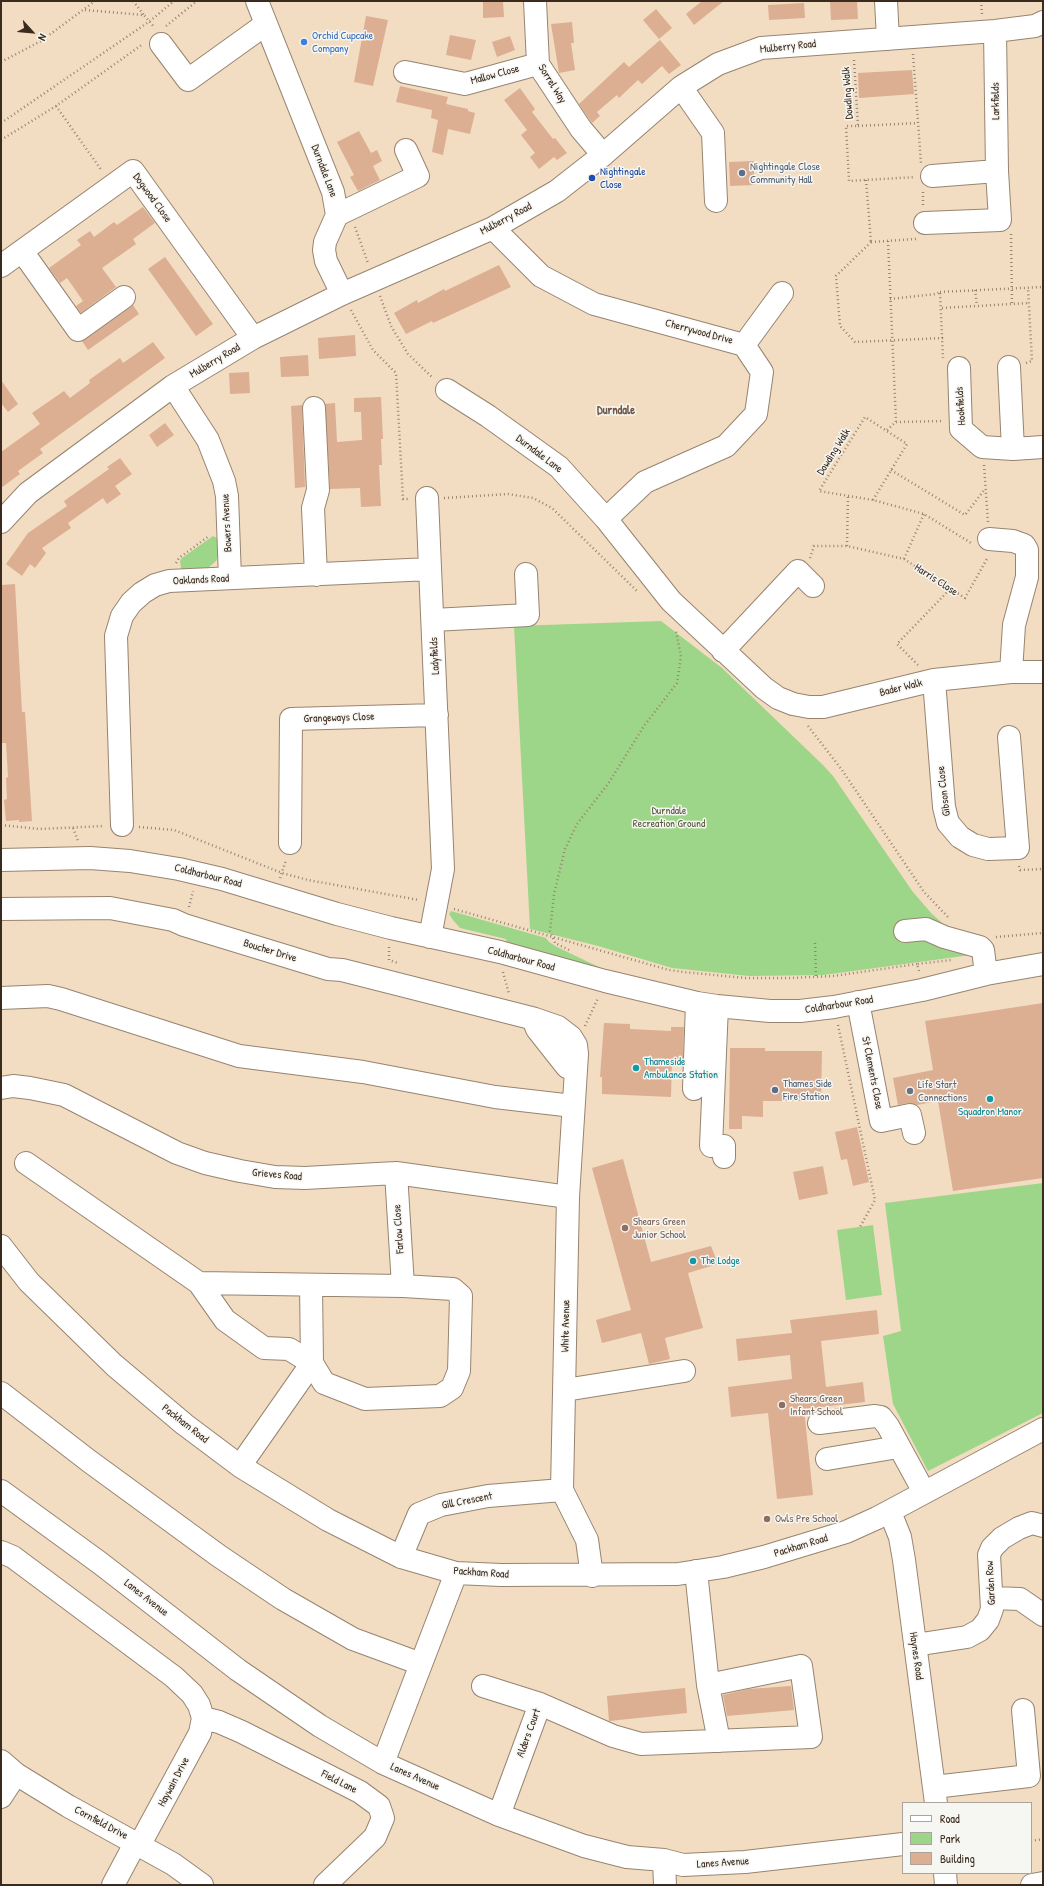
<!DOCTYPE html>
<style>
body{margin:0}
#map{position:relative;width:1044px;height:1886px;overflow:hidden;background:#f3ddc2;font-family:"Patrick Hand",sans-serif}
canvas{display:block}
.frame{position:absolute;inset:0;border:2px solid #3b2a1e;pointer-events:none}
.legend{position:absolute;left:902px;top:1802px;width:130px;height:72px;box-sizing:border-box;background:#f6f6f2;border:1px solid #aba49d;margin:0;padding:5px 7px;list-style:none;font-size:12px;color:#3b2a1e}
.legend li{display:flex;align-items:center;gap:8px;height:20px}
.legend b{width:20px;border:1px solid #aba49d}
.north{position:absolute;left:12px;top:12px;width:40px;height:40px;-webkit-text-stroke:3px #f6f6f2;paint-order:stroke;rotate:117deg;font-size:11px;font-weight:700;line-height:16px;text-align:center;color:#3b2a1e}
.north::after{content:'';display:block;margin:auto;width:14px;height:18px;background:#3b2a1e;clip-path:polygon(50% 0,100% 100%,50% 72%,0 100%)}
</style>
<div id="map">
<canvas width="1044" height="1886"></canvas>
<div class="frame"></div>
<ul class="legend">
<li><b style="height:5px;background:#fff"></b>Road</li>
<li><b style="height:11px;background:#9ed689"></b>Park</li>
<li><b style="height:11px;background:#dcae92"></b>Building</li>
</ul>
<div class="north">N</div>
</div>
<script>
const ctx = document.querySelector('canvas').getContext('2d');
ctx.lineJoin = 'round';
function fillPath(path, color) { ctx.fillStyle = color; ctx.fill(path, 'evenodd'); }
const poly = rows => new Path2D(rows.map(r => 'M' + r).join(''));
function strokePath(path, color, width, dash) { ctx.strokeStyle = color; ctx.lineWidth = width; ctx.lineCap = dash ? 'butt' : 'round'; ctx.setLineDash(dash || []); ctx.stroke(path); }
function label(font, color, halo, rows, align = 'center') {
  ctx.font = font + ' "Patrick Hand",sans-serif'; ctx.lineWidth = 3; ctx.setLineDash([]); ctx.textBaseline = 'middle'; ctx.strokeStyle = halo; ctx.fillStyle = color; for (const [text, x, y, turn = 0] of rows) {
    ctx.save(); ctx.translate(x, y); ctx.rotate((+turn || 0) * Math.PI / 180); ctx.textAlign = isNaN(turn) ? turn : align; if (halo) ctx.strokeText(text, 0, 0); ctx.fillText(text, 0, 0); ctx.restore();
  }
}
fillPath(poly([
 [213,536,219,539,218,557,216,561,207,569,183,570,181,568,180,561,182,558],
 [661,621,722,668,823,765,833,776,913,892,932,914,978,954,824,975,749,976,672,968,598,946,530,929,514,626],
 [451,911,546,938,549,942,557,947,603,969,507,944,506,939,460,928,453,920,449,914],
 [1043,1183,1043,1413,928,1471,893,1404,883,1336,901,1331,885,1203],
 [873,1225,882,1295,846,1300,837,1230]
]), '#9ed689');
fillPath(poly([
 [483,1,503,1,504,17,483,18],
 [702,1,724,1,694,25,686,14],
 [830,1,857,1,858,19,831,20],
 [804,3,805,18,769,20,768,5],
 [656,9,672,28,659,39,643,20],
 [366,16,388,20,373,86,354,82],
 [572,22,574,43,571,43,575,70,559,73,551,24],
 [450,35,476,40,471,60,446,55],
 [510,36,515,50,497,57,492,42],
 [660,40,681,65,669,74,662,66,642,84,638,80,619,98,617,95,597,112,600,116,592,123,579,104,624,62,629,67],
 [912,70,914,94,859,98,858,73],
 [400,86,448,97,446,104,468,109,468,111,475,113,470,134,448,129,443,155,432,152,438,120,431,118,432,110,396,102],
 [520,88,535,109,532,112,553,139,555,138,567,153,557,160,554,157,539,169,530,157,535,153,521,135,527,130,504,100],
 [359,131,371,153,377,150,382,161,373,166,380,180,358,191,350,177,354,175,337,142],
 [754,161,754,185,730,186,729,162],
 [143,207,155,223,133,239,136,244,102,268,116,287,81,313,76,306,83,301,67,278,60,283,49,268,81,245,77,240,90,231,94,237,114,222,117,225],
 [165,257,213,324,196,336,148,269],
 [499,265,511,287,433,323,432,321,406,334,394,313,417,300,418,303,444,289,445,291],
 [133,305,139,314,88,350,82,341],
 [355,335,356,356,319,359,318,338],
 [153,342,165,358,40,449,43,453,18,471,20,474,1,488,1,452,40,424,32,413,64,391,70,398,90,383,89,380,120,358,123,363],
 [308,355,309,376,281,377,280,357],
 [249,372,250,393,230,394,229,373],
 [1,380,18,404,8,412,1,403],
 [381,397,383,439,381,439,382,465,379,465,381,506,361,507,360,488,330,489,325,404,335,403,337,442,362,440,361,412,354,412,354,398],
 [302,405,305,487,295,488,291,406],
 [165,423,174,435,157,447,149,435],
 [120,458,132,474,115,486,121,494,107,504,103,498,68,523,71,528,42,548,46,553,35,568,30,564,22,576,6,564,28,533,67,506,64,501,109,469,107,467],
 [15,584,22,712,25,712,32,821,19,822,19,820,6,821,4,800,7,799,6,778,8,777,6,743,1,743,1,585],
 [1043,1003,1043,1178,953,1191,938,1101,917,1105,908,1103,898,1105,893,1078,933,1070,925,1021],
 [604,1023,630,1024,630,1029,671,1031,671,1027,684,1027,683,1059,672,1059,671,1097,602,1094,602,1077,600,1077],
 [730,1048,765,1048,765,1051,822,1051,821,1101,763,1101,763,1117,742,1116,742,1129,729,1129],
 [857,1127,869,1182,853,1186,847,1159,841,1160,835,1132],
 [623,1159,651,1262,711,1246,718,1264,688,1273,703,1328,665,1338,670,1359,649,1364,641,1333,602,1343,596,1320,631,1310,592,1168],
 [823,1166,828,1194,799,1200,793,1172],
 [877,1310,879,1334,821,1341,826,1387,863,1382,865,1402,804,1409,813,1495,777,1499,768,1413,731,1417,728,1387,792,1379,790,1355,738,1361,736,1339,792,1333,790,1320],
 [791,1686,794,1710,727,1716,723,1695,749,1689],
 [685,1688,687,1713,609,1721,607,1696]
]), '#dcae92');
const minor = poly([
 [257,1,333,192,337,215,325,242,324,250,326,261,342,294],
 [535,1,538,64,581,129,603,155],
 [886,1,888,39],
 [161,44,188,80,266,24],
 [405,72,465,84,538,64],
 [681,87,713,133,716,201],
 [932,176,997,171,995,31],
 [337,215,418,176,406,150],
 [925,223,1000,220,997,171],
 [493,228,541,276,594,304,744,345,762,372,756,414,726,446,645,482,606,519],
 [22,251,78,330,124,297],
 [1,266,133,171,253,338],
 [744,345,782,293],
 [1009,367,1013,449],
 [959,368,961,429,982,447,1013,449,1043,447],
 [173,386,208,440,224,481,227,496,230,578],
 [447,390,488,416,559,467,606,519,671,601,764,688,778,698,793,704,809,707,823,707,934,680,1011,672,1043,672],
 [314,408,318,490,313,508,316,575],
 [427,498,443,869,430,937],
 [1,522,28,493,173,386,253,338,342,294,493,228,557,191,603,155,681,87,718,64,761,48,995,31,1035,26,1043,22],
 [989,539,1013,541,1024,545,1027,550,1027,577,1014,625,1011,672],
 [433,620,528,615,526,574],
 [723,651,798,571,813,586],
 [934,680,944,807,948,823,960,837,973,845,988,849,1018,848,1009,737],
 [122,825,116,636,122,616,131,603,142,593,155,585,169,581,430,569],
 [290,843,291,719,437,715],
 [1,860,90,858,130,861,179,869,222,879,337,914,391,928,500,952,605,981,697,1003,717,1006,770,1011,800,1011,834,1007,922,990,986,974,1043,964],
 [1,909,110,908,173,920,184,925,328,969,342,970,535,1019,558,1027,571,1037,576,1045,577,1054,568,1197,562,1490,587,1540,592,1576],
 [905,931,926,929,944,937,980,947,983,950,986,974],
 [1,998,48,996,61,999,239,1056,363,1072,495,1097,573,1106],
 [858,1002,881,1121,910,1115,914,1133],
 [717,1006,711,1146,724,1146,724,1157],
 [535,1019,535,1024,537,1029,567,1067,576,1070],
 [1,1088,13,1086,30,1088,64,1095,177,1153,205,1163,240,1171,275,1177,305,1178,396,1173,568,1197],
 [694,1089,697,1003],
 [26,1163,199,1283,225,1320,264,1348,289,1349,312,1363,324,1383,365,1399,440,1396,452,1388,459,1371,461,1296,453,1289,403,1286,199,1283],
 [396,1173,403,1286],
 [1,1246,29,1282,114,1365,184,1424,240,1466,328,1520,401,1557,456,1573,501,1575,678,1574,723,1567,764,1557,846,1532,877,1518,1043,1429],
 [565,1390,684,1371],
 [1,1393,89,1461,219,1556,283,1599,353,1639,421,1664],
 [819,1423,875,1416,881,1417,888,1426,924,1492],
 [827,1459,898,1447],
 [240,1466,312,1363,311,1285],
 [1,1491,100,1563,238,1670,320,1726,383,1763,499,1815,584,1846,627,1857,664,1860,683,1865,745,1862,903,1844],
 [890,1512,900,1537,904,1560,936,1803],
 [1,1552,13,1557,174,1677,192,1694,199,1705,203,1718,200,1733,140,1844],
 [401,1557,419,1514,441,1505,488,1496,562,1490],
 [696,1571,708,1685,719,1741],
 [992,1598,1020,1599,1043,1615],
 [915,1645,967,1637,980,1630,988,1620,992,1609,989,1555,992,1548,1002,1538,1019,1528,1032,1523,1043,1526],
 [483,1686,540,1704,613,1736,641,1744,811,1737,801,1666,708,1685],
 [203,1718,219,1722,242,1732,360,1792,379,1806,383,1818,375,1837,325,1885],
 [1,1761,16,1774,68,1806,173,1864,202,1885],
 [383,1763,456,1573],
 [934,1787,1029,1776,1023,1710],
 [1,1797,16,1774],
 [499,1815,540,1704],
 [664,1860,665,1885],
 [945,1873,946,1885],
 [113,1885,136,1842],
 [1032,1885,1043,1883]
]);
strokePath(minor, '#978470', 24);
strokePath(poly([
 [133,1,144,15],
 [981,1,982,14],
 [85,10,144,15,154,27],
 [166,26,197,1],
 [913,54,921,163],
 [854,60,858,126,846,126,849,181,915,177],
 [1,62,41,41,95,1],
 [56,106,102,171],
 [1,123,150,21,174,1],
 [858,126,918,123],
 [1,140,56,106,143,44],
 [866,180,871,242],
 [923,192,923,205],
 [355,227,368,263],
 [1011,234,1012,304],
 [888,241,896,422],
 [871,242,916,239],
 [871,242,836,276,840,326,855,342,943,338],
 [975,290,977,306],
 [940,292,1043,287],
 [380,296,391,326,408,354,433,378],
 [890,299,936,294,940,292,943,358],
 [942,308,1029,303],
 [351,310,373,350,396,373,403,499,409,499],
 [1026,363,1032,361,1028,288],
 [887,430,896,422,943,421],
 [984,465,988,522],
 [891,470,965,515,985,489],
 [444,498,508,494,533,498,552,508,638,592],
 [873,500,907,444,865,417,819,491,873,500,924,514,971,543],
 [847,546,848,496],
 [810,558,814,546,847,546,904,559,965,598,988,557],
 [904,559,924,514],
 [176,563,179,558,209,536],
 [918,665,897,644,950,589],
 [808,726,842,770,924,892,948,917],
 [1,825,39,829,104,826],
 [139,827,174,830,282,873,308,880,419,900],
 [73,828,78,841],
 [1019,866,1020,870,1043,869],
 [280,878,286,860],
 [189,907,193,891],
 [454,909,669,970,684,972,745,978,791,978,833,976,917,964],
 [996,937,1043,933],
 [815,943,816,977],
 [389,947,389,960,398,963],
 [569,950,555,943,550,931,554,894,565,849,577,824,608,784,644,726,677,683,681,657,676,631],
 [919,971,917,964,951,960],
 [503,972,509,994],
 [838,1025,875,1200,860,1227],
 [585,1026,598,998],
 [1031,1841,1043,1839]
]), '#978470', 2.5, [1, 3]);
strokePath(minor, '#fff', 22);
for (const [x, y, r, color] of [
 [304,42,4,"#3f7fe0"],
 [742,173,4,"#5c6f8a"],
 [592,178,4,"#1a4fb4"],
 [636,1068,4,"#0f9aa8"],
 [775,1090,4,"#5c6f8a"],
 [910,1091,4,"#6b7280"],
 [990,1099,4,"#0f9aa8"],
 [625,1228,4,"#8d6e63"],
 [693,1261,4,"#0f9aa8"],
 [782,1405,4,"#8d6e63"],
 [767,1519,4,"#8d6e63"]
]) { const dot = new Path2D(); dot.arc(x, y, r, 0, 2 * Math.PI); ctx.fillStyle = color; ctx.fill(dot); strokePath(dot, '#f6f6f2', 1.5); }
label('11px', '#366cbe', '#f6f6f2', [
 ["Orchid Cupcake",312,36],
 ["Company",312,49]
], 'left');
label('11px', '#3b2a1e', '#f6f6f2', [
 ["Mulberry Road",788,47,-6],
 ["Mallow Close",495,75,-15],
 ["Sorrel Way",552,84,58],
 ["Dowding Walk",848,93,-94],
 ["Larkfields",996,101,-91],
 ["Durndale Lane",324,171,69],
 ["Dogwood Close",152,198,54],
 ["Mulberry Road",506,219,-28],
 ["Cherrywood Drive",699,332,15],
 ["Mulberry Road",215,361,-31],
 ["Hookfields",961,406,-94],
 ["Dowding Walk",834,452,-58],
 ["Durndale Lane",539,454,37],
 ["Bowers Avenue",227,523,-93],
 ["Oaklands Road",201,580,-3],
 ["Harris Close",936,580,33],
 ["Ladyfields",435,656,-93],
 ["Bader Walk",901,688,-14],
 ["Grangeways Close",339,718,-2],
 ["Gibson Close",944,791,-97],
 ["Coldharbour Road",208,876,14],
 ["Boucher Drive",270,951,17],
 ["Coldharbour Road",521,959,15],
 ["Coldharbour Road",839,1005,-9],
 ["St Clements Close",872,1073,79],
 ["Grieves Road",277,1175,5],
 ["Farlow Close",399,1229,-94],
 ["White Avenue",566,1326,-89],
 ["Packham Road",185,1424,38],
 ["Gill Crescent",467,1501,-11],
 ["Packham Road",801,1546,-17],
 ["Packham Road",481,1573,4],
 ["Garden Row",991,1583,-93],
 ["Lanes Avenue",146,1598,38],
 ["Haynes Road",916,1656,82],
 ["Alders Court",529,1733,-70],
 ["Lanes Avenue",415,1777,24],
 ["Haywain Drive",174,1782,-62],
 ["Field Lane",339,1782,27],
 ["Cornfield Drive",101,1823,28],
 ["Lanes Avenue",723,1863,-4]
]);
label('11px', '#4e5e75', '#f6f6f2', [
 ["Nightingale Close",750,167],
 ["Community Hall",750,180],
 ["Thames Side",783,1084],
 ["Fire Station",783,1097]
], 'left');
label('11px', '#164399', '#f6f6f2', [
 ["Nightingale",600,172],
 ["Close",600,185]
], 'left');
label('11px', '#545539', '#f6f6f2', [
 ["Durndale",669,811],
 ["Recreation Ground",669,824]
]);
label('11px', '#0d838f', '#f6f6f2', [
 ["Thameside",644,1062],
 ["Ambulance Station",644,1075],
 ["Squadron Manor",990,1112,"center"],
 ["The Lodge",701,1261]
], 'left');
label('11px', '#5b616d', '#f6f6f2', [
 ["Life Start",918,1085],
 ["Connections",918,1098]
], 'left');
label('11px', '#785e54', '#f6f6f2', [
 ["Shears Green",633,1222],
 ["Junior School",633,1235],
 ["Shears Green",790,1399],
 ["Infant School",790,1412],
 ["Owls Pre School",775,1519]
], 'left');
label('bold 12px', '#735847', '#f6f6f2', [
 ["Durndale",616,411]
]);
</script>
